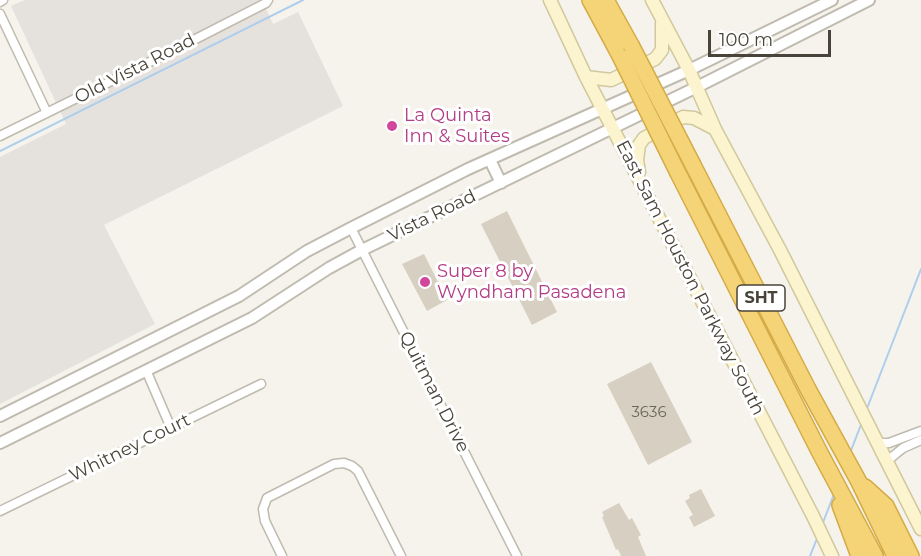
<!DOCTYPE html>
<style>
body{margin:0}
#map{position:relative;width:921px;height:556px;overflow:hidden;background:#f5f3ec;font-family:Montserrat,sans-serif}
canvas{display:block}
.scale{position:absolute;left:708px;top:30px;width:123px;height:27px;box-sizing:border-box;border:3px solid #49443a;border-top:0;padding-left:8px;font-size:18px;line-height:21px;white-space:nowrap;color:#49443a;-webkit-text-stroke:4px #fff;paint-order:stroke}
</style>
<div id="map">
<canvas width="921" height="556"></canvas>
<div class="scale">100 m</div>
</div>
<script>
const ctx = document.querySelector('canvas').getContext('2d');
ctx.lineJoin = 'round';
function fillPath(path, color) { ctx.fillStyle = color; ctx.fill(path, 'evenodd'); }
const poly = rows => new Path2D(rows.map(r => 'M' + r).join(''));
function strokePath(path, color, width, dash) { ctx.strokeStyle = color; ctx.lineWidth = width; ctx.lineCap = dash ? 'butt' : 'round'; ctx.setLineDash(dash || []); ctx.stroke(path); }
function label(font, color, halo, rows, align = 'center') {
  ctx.font = font + ' Montserrat,sans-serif'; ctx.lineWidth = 6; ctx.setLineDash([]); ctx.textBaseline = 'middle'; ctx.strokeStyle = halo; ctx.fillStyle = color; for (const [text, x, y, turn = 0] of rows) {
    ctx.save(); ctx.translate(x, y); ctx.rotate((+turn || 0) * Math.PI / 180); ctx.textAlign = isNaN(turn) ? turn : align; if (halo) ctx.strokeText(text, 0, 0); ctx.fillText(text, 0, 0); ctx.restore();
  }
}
fillPath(poly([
 [25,0,262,0,273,24,298,12,343,106,104,225,155,324,0,404,0,157,66,124,11,6]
]), '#e5e2dd');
strokePath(poly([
 [0,151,303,0],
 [866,411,921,269],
 [850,453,862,422],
 [822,525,834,494],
 [810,556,818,536]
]), '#adceed', 2);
fillPath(poly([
 [507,211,557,312,532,325,481,224],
 [424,254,447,300,427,311,402,264],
 [651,362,692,442,648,465,607,384],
 [701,489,715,516,694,527,689,517,693,515,685,501,690,498,689,495],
 [619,503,629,520,632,518,641,535,638,537,646,556,621,556,618,549,616,550,602,517,604,516,602,512]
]), '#d6cfc2');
const minor = poly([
 [0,2,3,0],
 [0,14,47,113],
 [0,136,178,48,266,3,268,0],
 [351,228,517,556],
 [146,370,171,428],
 [878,443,889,443,921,431],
 [887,461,903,448,921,440],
 [0,511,261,384],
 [282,556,265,521,263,509,267,498,334,464,344,463,352,466,358,471,401,556]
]);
const tertiary = poly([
 [490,160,501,183],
 [0,416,239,296,307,251,351,228,468,169,689,70,832,0],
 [0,443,252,318,329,268,362,250,697,87,869,0]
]);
const secondary = poly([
 [550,0,586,77,813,516,832,556],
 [652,0,689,70,715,129,780,250,921,529],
 [586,77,611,80,655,59,662,50,662,23],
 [639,172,637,160,639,145,644,138,683,117,694,118,715,129]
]);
const motorway = poly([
 [590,0,620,56],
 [606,0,631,45],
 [693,165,808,389,859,482,895,556],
 [678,173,819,451,875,556],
 [865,487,886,506,911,556],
 [840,505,859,556]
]);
strokePath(minor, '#c0bbaf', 11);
strokePath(tertiary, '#c0bbaf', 14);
strokePath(secondary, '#d1c89e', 15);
strokePath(motorway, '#d4ab47', 18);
strokePath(minor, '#fff', 8);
strokePath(tertiary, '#fff', 10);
strokePath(secondary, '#fbf4cf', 12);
strokePath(motorway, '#f5d477', 15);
const motorwayBridge = poly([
 [631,45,693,165],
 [620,56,678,173]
]);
strokePath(motorwayBridge, '#d4ab47', 18, []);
strokePath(motorwayBridge, '#f5d477', 15);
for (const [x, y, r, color] of [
 [392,126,6,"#d1479c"],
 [425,282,6,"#d1479c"]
]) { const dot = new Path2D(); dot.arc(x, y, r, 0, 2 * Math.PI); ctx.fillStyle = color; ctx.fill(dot); strokePath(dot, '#fff', 2); }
label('15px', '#6c675c', null, [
 ["3636",649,413]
]);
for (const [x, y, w] of [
 [761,298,48]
]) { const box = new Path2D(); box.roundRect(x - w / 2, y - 13, w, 26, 4.5); ctx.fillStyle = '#fff'; ctx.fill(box); strokePath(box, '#49443a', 1.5); }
label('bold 16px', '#49443a', null, [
 ["SHT",761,298]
]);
label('18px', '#49443a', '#fff', [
 ["Old Vista Road",135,69,-27],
 ["Vista Road",432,216,-26],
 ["East Sam Houston Parkway South",690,278,63],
 ["Quitman Drive",434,392,63],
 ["Whitney Court",130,448,-26]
]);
label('18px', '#b23c85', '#fff', [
 ["La Quinta",404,116],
 ["Inn & Suites",404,137],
 ["Super 8 by",437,272],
 ["Wyndham Pasadena",437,293]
], 'left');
</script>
